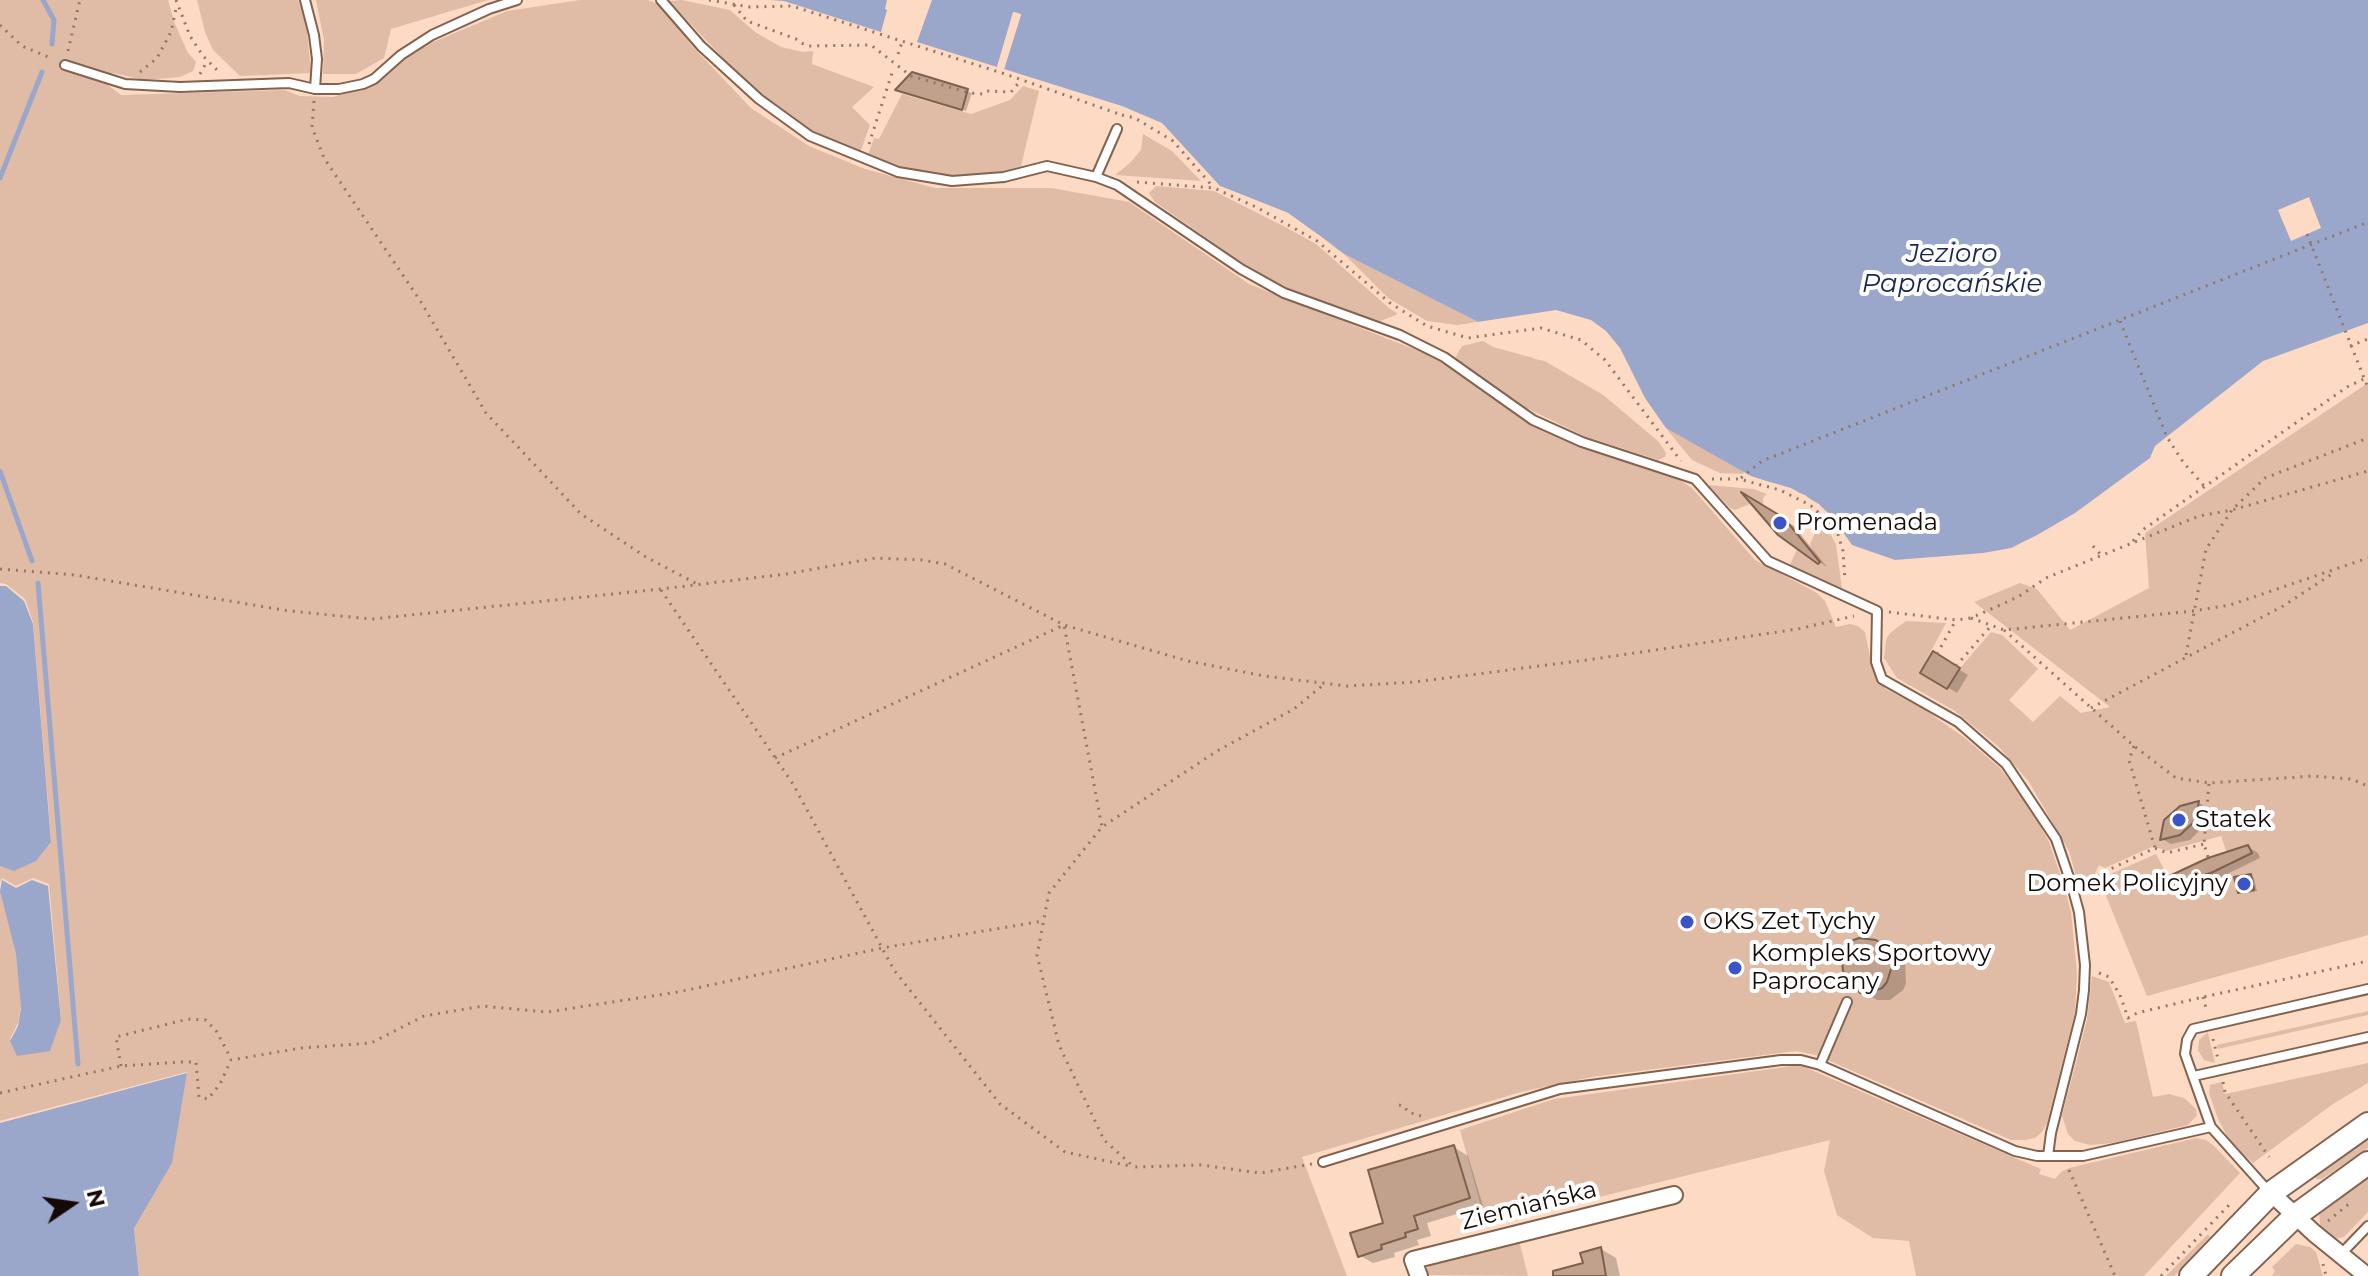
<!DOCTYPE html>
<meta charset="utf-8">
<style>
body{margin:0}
#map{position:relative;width:2368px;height:1276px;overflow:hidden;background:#fddac4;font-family:Montserrat,sans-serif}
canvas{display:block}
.north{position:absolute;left:32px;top:1164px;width:80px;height:80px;-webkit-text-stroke:6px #fff;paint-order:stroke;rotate:77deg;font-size:22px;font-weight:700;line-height:32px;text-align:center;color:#140904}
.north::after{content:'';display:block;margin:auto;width:28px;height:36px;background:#140904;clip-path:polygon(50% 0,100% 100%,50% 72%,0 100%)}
</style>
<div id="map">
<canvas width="2368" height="1276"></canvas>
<div class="north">N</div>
</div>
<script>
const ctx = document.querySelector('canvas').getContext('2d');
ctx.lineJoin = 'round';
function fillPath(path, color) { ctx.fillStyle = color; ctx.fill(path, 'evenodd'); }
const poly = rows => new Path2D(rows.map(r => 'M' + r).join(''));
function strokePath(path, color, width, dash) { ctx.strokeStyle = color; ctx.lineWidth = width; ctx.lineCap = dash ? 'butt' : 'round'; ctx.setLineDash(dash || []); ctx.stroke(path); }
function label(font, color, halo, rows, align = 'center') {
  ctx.font = font + ' Montserrat,sans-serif'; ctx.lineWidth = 8; ctx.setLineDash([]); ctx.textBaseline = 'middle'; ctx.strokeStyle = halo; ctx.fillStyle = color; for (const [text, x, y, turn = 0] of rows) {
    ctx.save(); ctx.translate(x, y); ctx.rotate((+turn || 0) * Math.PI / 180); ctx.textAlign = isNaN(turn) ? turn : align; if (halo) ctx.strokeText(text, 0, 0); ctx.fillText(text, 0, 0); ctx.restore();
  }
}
fillPath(poly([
 [0,0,168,0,175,24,188,53,196,62,193,71,180,77,144,80,113,73,108,85,121,95,285,90,300,96,333,97,377,83,404,59,431,43,507,11,580,0,647,0,659,4,692,46,751,108,809,146,865,169,935,188,1052,188,1129,202,1249,284,1444,361,1531,424,1559,437,1675,477,1692,488,1755,560,1817,593,1825,601,1836,627,1850,624,1858,626,1865,632,1873,671,1879,681,1886,689,1925,710,1965,738,2001,769,2034,814,2049,842,2065,889,2071,912,2077,973,2075,1012,2047,1123,2042,1132,2035,1138,2025,1140,2011,1140,1816,1055,1796,1051,1592,1077,1521,1092,1302,1157,1347,1276,139,1276,134,1226,172,1161,187,1072,0,1121,0,888,16,952,21,1006,18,1023,10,1039,17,1054,50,1049,61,1018,49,884,33,878,16,886,2,878,0,882,0,864,36,859,51,839,33,622,25,599,6,584,0,583],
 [197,0,298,0,306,21,311,73,240,76,213,50,205,32],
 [316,0,488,0,391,29,384,58,356,74,323,74,324,40],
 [682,0,730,10,755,32,781,47,803,52,813,51,812,64,874,87,852,107,870,125,860,153,819,137,756,93,669,1],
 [1023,86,1039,91,1021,166,1001,173,953,177,900,169,867,158,874,138,879,139,902,94,971,114,1010,100],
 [1143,134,1172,151,1201,181,1115,175,1130,163,1141,150],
 [1156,186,1214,191,1287,228,1316,244,1389,308,1397,313,1396,315,1380,321,1342,310,1286,289,1238,260,1155,202,1149,193],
 [1344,254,1478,322,1457,325,1427,321,1388,298],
 [1483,341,1493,347,1545,361,1601,393,1659,442,1666,453,1665,457,1658,460,1584,436,1512,401,1455,358,1462,346],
 [2368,383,2368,935,2147,996,2099,879,2156,854,2174,888,2231,865,2221,836,2166,851,2154,846,2105,868,2099,865,2089,887,2080,890,2069,851,2029,782,1999,747,1955,711,1897,678,1884,658,1886,640,1890,633,1906,621,1946,623,1920,672,1947,689,1960,668,1991,632,2002,635,2038,669,2009,700,2033,722,2060,696,2081,713,2110,707,1974,602,2020,583,2037,589,2070,630,2149,588,2145,533],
 [1665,427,1745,471,1743,474,1720,473,1692,460],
 [1708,485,1753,489,1767,494,1763,498,1763,505,1748,500,1750,504,1735,510,1730,508],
 [1813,518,1829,532,1836,544,1842,589,1789,567,1797,549,1818,562,1810,544,1814,535,1811,523],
 [2092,976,2109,982,2125,1023,2136,1021,2153,1097,2169,1094,2184,1098,2196,1109,2197,1115,2188,1125,2113,1143,2090,1145,2075,1141,2068,1134,2062,1116,2087,1020],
 [2368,1011,2368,1015,2218,1049,2217,1045],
 [2208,1032,2208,1033,2215,1063,2204,1060,2198,1050,2199,1040],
 [2368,1063,2368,1083,2333,1104,2253,1163,2231,1143,2218,1119,2209,1093,2210,1085,2222,1082,2225,1094],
 [1800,1065,2041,1169,2039,1174,2055,1179,2061,1172,2069,1168,2196,1138,2206,1140,2214,1146,2240,1173,2144,1276,1916,1276,1909,1241,1873,1238,1837,1215,1824,1171,1830,1140,1486,1225,1460,1130,1554,1099],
 [2368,1135,2368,1148,2322,1179,2316,1179,2315,1175],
 [2368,1172,2368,1212,2344,1237,2332,1239,2320,1225,2319,1211],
 [2208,1234,2210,1237,2184,1267,2174,1276,2166,1276],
 [1519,1240,1528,1276,1423,1275,1433,1260],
 [2296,1244,2310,1247,2316,1252,2323,1276,2272,1276,2275,1271,2272,1267]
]), '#e0bca6');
fillPath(poly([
 [770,0,887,0,885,9,887,10,881,32,784,1],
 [932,0,2368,0,2368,323,2263,361,2155,446,2150,458,2075,513,2037,535,2011,548,1983,553,1895,560,1852,545,1831,515,1805,495,1751,476,1478,322,1344,254,1288,213,1220,186,1162,123,1122,106,1004,69,1021,15,1013,12,997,67,917,42],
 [0,586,6,586,24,601,33,624,51,842,36,861,14,871,0,866],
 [2,880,16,888,32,880,48,886,61,1020,50,1051,17,1056,10,1041,18,1026,21,1008,16,954,0,891],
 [187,1073,172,1163,134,1228,139,1276,0,1276,0,1123]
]), '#9ba7ca');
fillPath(poly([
 [1014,12,1021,14,1004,69,997,67],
 [1220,186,1288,213,1337,248,1287,216,1250,202],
 [2309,197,2321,228,2291,241,2278,210],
 [1556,310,1591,320,1606,331,1620,348,1645,398,1670,434,1545,361,1535,359,1471,323],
 [1742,474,1791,488,1819,504,1839,525,1850,548,1828,517,1817,507,1790,492,1750,479]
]), '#fddac4');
fillPath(poly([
 [913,74,972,93,966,111,902,91],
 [1750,500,1794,526,1827,567,1819,562],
 [1934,654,1968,675,1957,693,1923,672],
 [2199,803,2208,808,2204,826,2190,840,2171,844,2162,839,2181,808],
 [2248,847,2258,853,2260,858,2223,876,2181,892,2171,886],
 [2250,876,2254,878,2257,891,2244,894,2240,892],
 [1868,940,1905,961,1906,984,1903,990,1890,1000,1877,1000,1861,991],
 [1454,1147,1468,1156,1483,1206,1427,1223,1431,1236,1417,1240,1419,1245,1394,1253,1395,1257,1373,1263,1359,1255],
 [1601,1249,1616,1258,1620,1276,1564,1276,1585,1265]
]), '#0003');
strokePath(poly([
 [43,0,54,20,52,44],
 [0,178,42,72],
 [0,471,32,561],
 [38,583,78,1064]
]), '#9ba7ca', 5);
const building = poly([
 [912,72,968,89,962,110,895,90,912,72],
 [1741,492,1784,518,1820,562,1818,564,1778,535,1741,492],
 [1933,651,1960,668,1947,689,1920,673,1933,651],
 [2199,801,2195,821,2180,835,2160,840,2164,820,2180,806,2199,801],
 [2248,845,2252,853,2213,872,2169,888,2165,878,2208,858,2248,845],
 [2251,874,2254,890,2238,893,2234,877,2251,874],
 [1859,938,1876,940,1890,950,1892,966,1887,982,1882,988,1866,994,1860,993,1843,971,1841,952,1851,941,1859,938],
 [1454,1145,1470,1198,1414,1216,1418,1229,1405,1233,1406,1237,1381,1245,1382,1249,1358,1257,1350,1233,1383,1223,1368,1170,1454,1145],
 [1601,1247,1606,1276,1553,1276,1553,1271,1583,1263,1580,1253,1601,1247]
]);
fillPath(building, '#c1a08c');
strokePath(building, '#7e604d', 2);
const lane = poly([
 [305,0,314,35,317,59,315,89],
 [661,0,701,46,759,99,810,136,898,172,952,181,1004,177,1047,166,1096,177,1117,185,1241,269,1284,293,1400,335,1444,357,1533,420,1582,442,1695,479,1768,561,1877,611,1876,662,1882,679,1958,722,2006,764,2056,839,2072,886,2079,912,2085,965,2084,990,2081,1014,2051,1133,2048,1156],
 [65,65,125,84,180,87,289,83,315,89,339,89,363,84,374,79,401,55,432,35,489,9,517,0],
 [1096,177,1117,129],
 [1820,1065,1847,1002],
 [2194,1076,2368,1037],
 [2211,1127,2185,1054,2187,1040,2193,1029,2368,989],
 [1323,1162,1560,1089,1781,1060,1801,1060,1820,1065,2015,1151,2037,1156,2083,1156,2211,1127,2270,1193],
 [2341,1254,2368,1226]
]);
const street = poly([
 [2271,1193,2314,1233,2367,1276],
 [1419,1276,1413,1260,1674,1195]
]);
const secondary = poly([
 [2191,1276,2271,1193,2368,1124],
 [2233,1276,2295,1216,2368,1163]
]);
strokePath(lane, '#826350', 12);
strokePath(street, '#826350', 20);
strokePath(secondary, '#826350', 26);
strokePath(poly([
 [176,0,190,36,203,56,218,71],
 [709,0,750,7,792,6,1005,74,1122,115],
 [734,5,747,21,796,39,801,43,809,46,871,45,911,76,970,93,983,94,987,91,1011,92,1021,80],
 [0,25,22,46,53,59],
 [68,51,80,0],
 [898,54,902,42],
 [140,72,157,58,171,32,177,4],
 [200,74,205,65,204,60],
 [314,101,312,127,324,158,421,302,486,413,581,514,646,557,697,584],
 [1122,115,1135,118,1173,141,1214,188],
 [869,144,892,73],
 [1137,182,1214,188,1256,207,1317,241,1390,303,1427,326,1468,338,1541,328,1581,340,1605,360,1681,461],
 [2307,234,2368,388],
 [2120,321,2167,437,2183,462,2205,487],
 [2350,346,2368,339],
 [1741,478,1762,461,2366,223],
 [1712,479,1739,479,1780,490,1810,505,1836,528,1843,551,1845,581],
 [2133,541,2144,529,2347,387,2368,377],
 [2093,546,2102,556],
 [0,569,75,575,289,611,372,619,661,589,786,574,876,558,922,560,945,564,1064,625,1188,661,1264,676,1347,686,1415,682,1594,659,1798,629,1854,616],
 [661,590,793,784,894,970,1000,1104,1065,1152,1130,1166],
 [1889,612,1956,620,1971,618,2018,597,2046,578,2199,516,2232,510,2368,471],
 [1971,618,2004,630,2193,611,2230,605,2368,558],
 [2004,630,2134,746,2176,778,2209,783,2313,776,2351,779,2368,786],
 [1937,654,1956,620],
 [2186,655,2206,549,2232,510,2265,478,2368,438],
 [1956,666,1990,627],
 [2091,708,2283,606,2332,574],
 [2134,746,2129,760,2155,848],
 [775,758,1064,625,1102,827],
 [2208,857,2204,844,2209,783],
 [2088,889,2102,873,2155,848,2167,853,2204,844],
 [2099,973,2109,977,2120,995,2128,1018,2137,1013,2203,997,2368,961],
 [2203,997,2207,1012],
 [2213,1039,2218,1059],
 [121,1066,116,1037,188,1019,206,1020,217,1032,231,1059],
 [2223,1082,2225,1092,2269,1157],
 [0,1093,121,1066,181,1062,196,1062,199,1097,208,1099,220,1084,231,1060,301,1048,371,1043,424,1016,483,1006,547,1012,678,992,882,948,1043,921],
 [1399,1105,1404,1106,1408,1112,1421,1116],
 [1312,1164,1260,1173,1201,1165,1134,1167,1104,1140,1059,1045,1037,955,1049,893,1102,827,1217,751,1294,709,1323,685],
 [2069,1170,2115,1276],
 [2328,1221,2350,1203],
 [2323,1264,2326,1276],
 [2161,1276,2230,1204]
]), '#90786a', 3, [2, 6]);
strokePath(lane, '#fff', 8);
strokePath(street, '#fff', 16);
strokePath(secondary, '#fff', 22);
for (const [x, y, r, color] of [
 [1780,523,8,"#3b54c7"],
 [2179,820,8,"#3b54c7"],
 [2244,884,8,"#3b54c7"],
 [1687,922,8,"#3b54c7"],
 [1735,968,8,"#3b54c7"]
]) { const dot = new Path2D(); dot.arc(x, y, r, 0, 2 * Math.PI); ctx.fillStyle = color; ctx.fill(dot); strokePath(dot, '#fff', 3); }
label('24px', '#140904', '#fff', [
 ["Promenada",1796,523],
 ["Statek",2195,820],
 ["Domek Policyjny",2228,884,"right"],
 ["OKS Zet Tychy",1703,922],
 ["Kompleks Sportowy",1751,954],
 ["Paprocany",1751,982]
], 'left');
label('24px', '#140904', '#fff', [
 ["Ziemiańska",1529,1206,-14]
]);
label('italic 26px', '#192552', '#fff', [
 ["Jezioro",1952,254],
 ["Paprocańskie",1952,284]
]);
</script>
